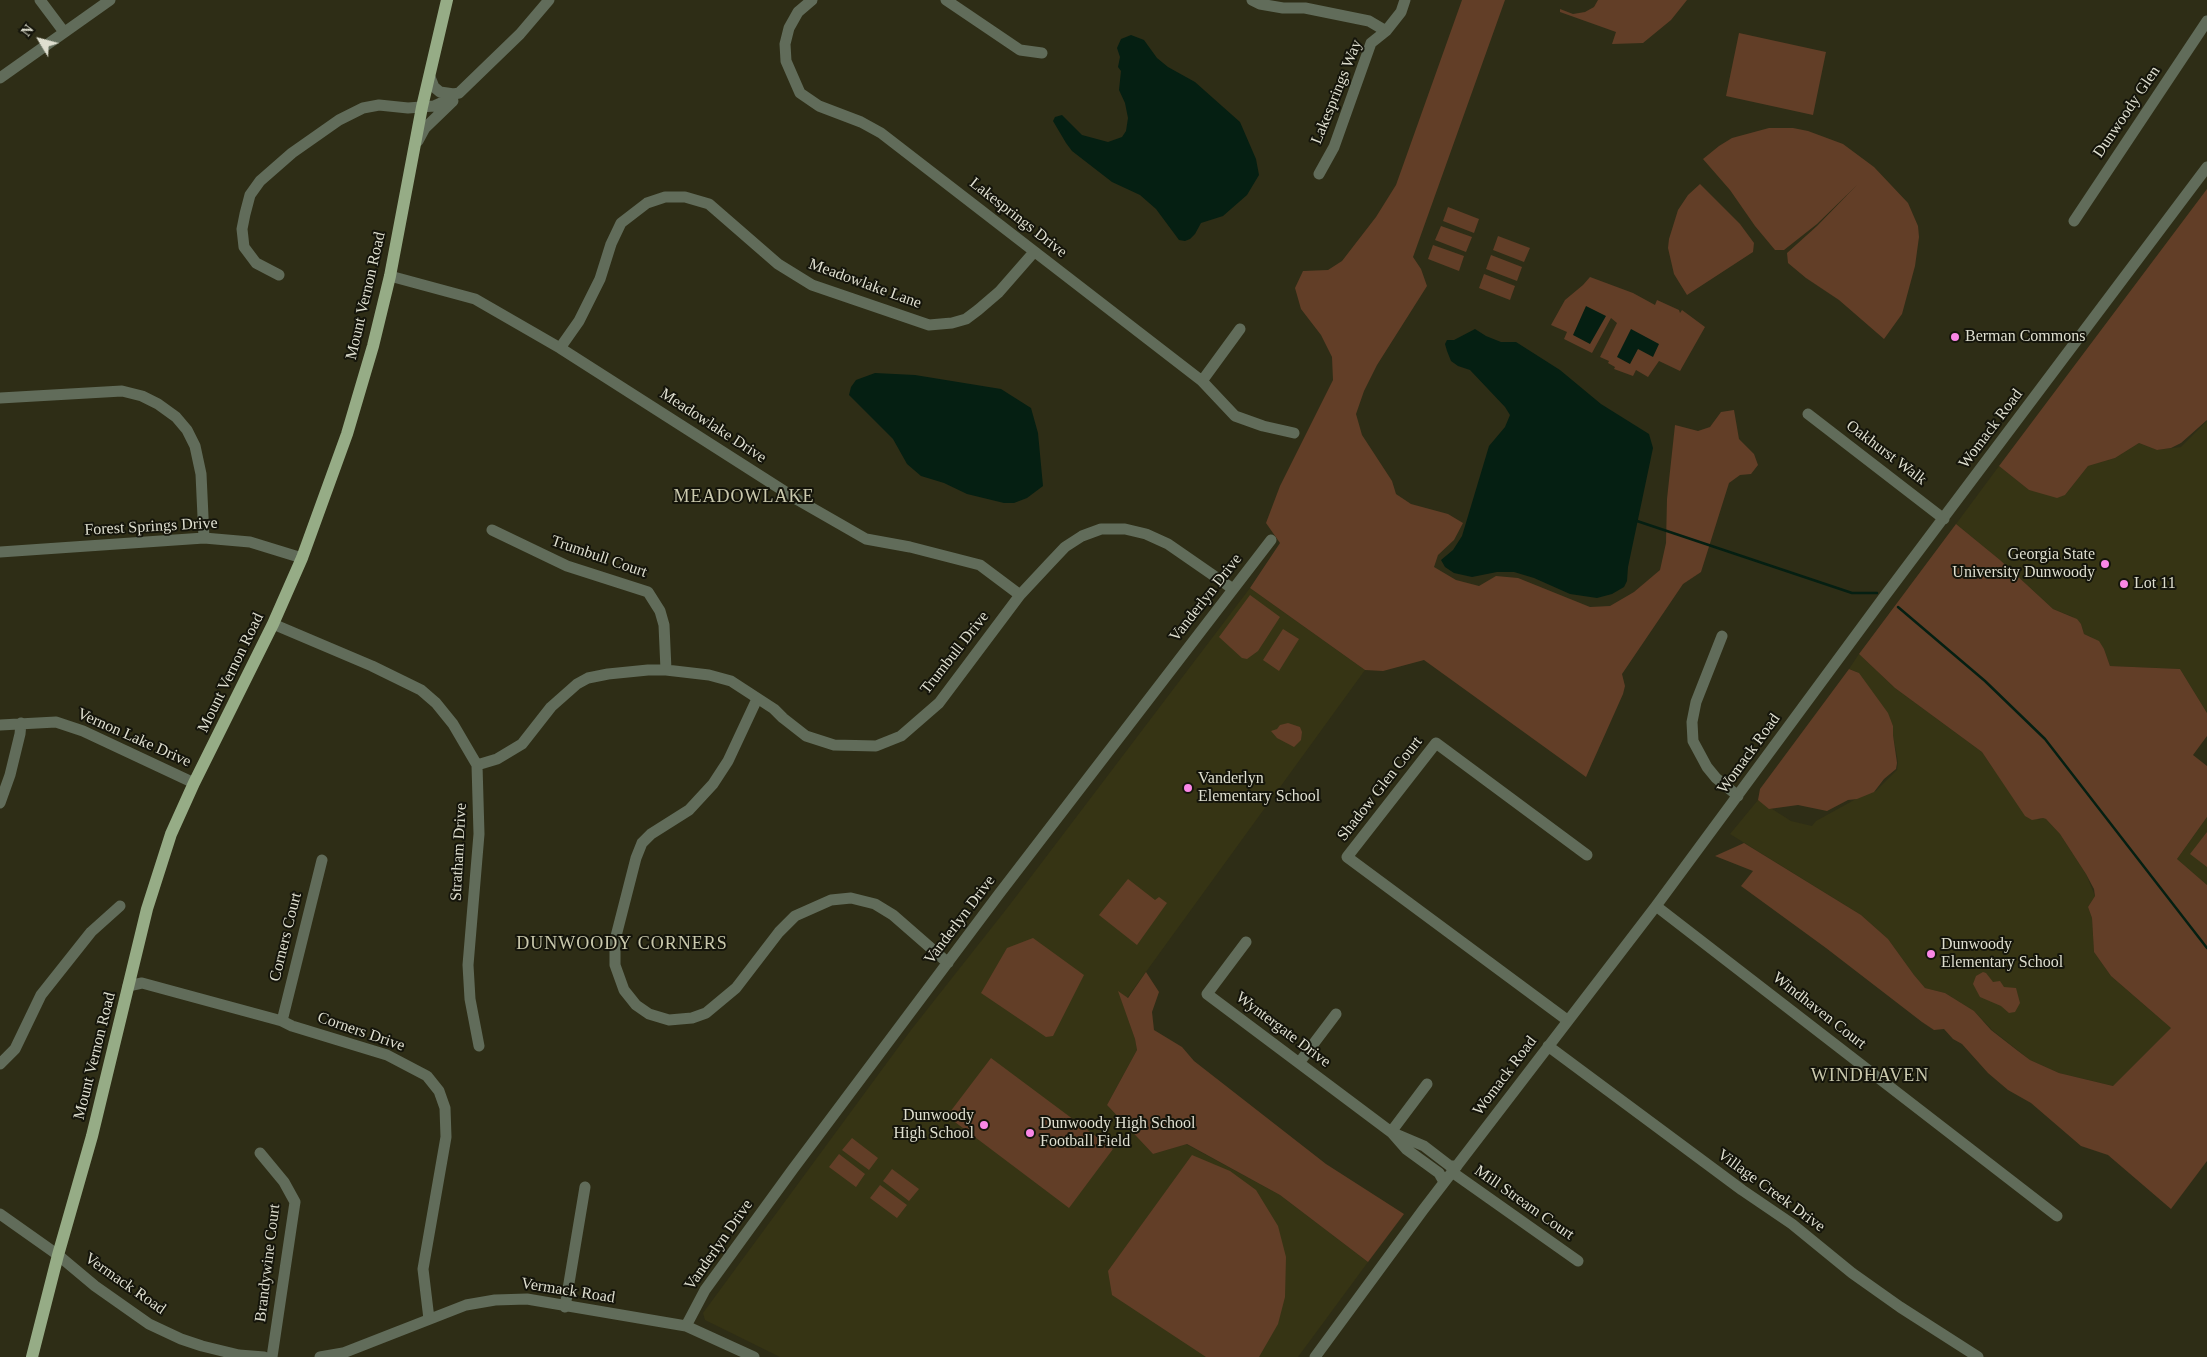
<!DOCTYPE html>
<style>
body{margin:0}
#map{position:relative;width:2207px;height:1357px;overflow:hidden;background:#2e2d16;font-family:"Times New Roman",serif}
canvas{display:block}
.north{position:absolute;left:15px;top:15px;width:50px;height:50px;-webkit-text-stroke:4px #15150b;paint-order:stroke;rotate:307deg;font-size:14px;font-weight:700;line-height:20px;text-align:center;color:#dfdfd0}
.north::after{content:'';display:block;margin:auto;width:18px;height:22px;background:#dfdfd0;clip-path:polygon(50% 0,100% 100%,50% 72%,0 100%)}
</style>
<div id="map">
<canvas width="2207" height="1357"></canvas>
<div class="north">N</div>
</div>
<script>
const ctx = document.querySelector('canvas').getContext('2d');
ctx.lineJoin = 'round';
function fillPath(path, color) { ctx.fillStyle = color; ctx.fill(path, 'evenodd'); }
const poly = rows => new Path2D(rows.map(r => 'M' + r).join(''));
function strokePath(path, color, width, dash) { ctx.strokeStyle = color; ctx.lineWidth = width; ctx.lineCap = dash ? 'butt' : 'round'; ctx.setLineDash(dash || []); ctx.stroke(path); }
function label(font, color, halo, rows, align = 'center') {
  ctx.font = font + ' "Times New Roman",serif'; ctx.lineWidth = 4; ctx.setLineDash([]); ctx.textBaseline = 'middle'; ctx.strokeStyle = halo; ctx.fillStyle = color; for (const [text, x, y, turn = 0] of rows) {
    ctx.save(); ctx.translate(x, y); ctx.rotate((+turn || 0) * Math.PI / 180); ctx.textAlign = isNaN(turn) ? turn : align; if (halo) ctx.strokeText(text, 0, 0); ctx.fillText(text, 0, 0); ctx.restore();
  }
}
fillPath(poly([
 [2207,421,2207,713,2180,669,2110,666,2104,649,2091,637,2084,634,2081,624,2071,616,2053,609,2000,560,1956,524,1999,466,2029,490,2065,495,2088,466,2115,458,2139,443,2157,450,2181,447],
 [1250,588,1365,670,1127,998,1119,992,1135,1039,1137,1050,1107,1105,1153,1154,1186,1144,1280,1195,1368,1262,1298,1357,780,1357,705,1320,703,1313,911,1030,1008,907],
 [1859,654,1895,688,1982,752,1992,767,2039,820,2043,817,2046,819,2060,834,2086,874,2095,896,2088,907,2092,918,2094,952,2111,976,2171,1028,2113,1086,2059,1073,2030,1060,1992,1030,1974,1011,1945,993,1925,988,1914,975,1888,939,1861,915,1730,834,1758,800,1791,821,1812,826,1816,821,1865,794,1876,791,1897,770,1898,762,1893,735,1893,726,1857,672,1849,669],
 [2207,817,2207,885,2177,859]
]), '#363414');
fillPath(poly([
 [1462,0,1505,0,1413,257,1421,269,1427,286,1377,365,1364,391,1356,414,1362,435,1392,481,1396,494,1411,504,1448,514,1463,523,1454,540,1438,555,1434,567,1456,580,1479,586,1496,576,1518,578,1590,607,1610,606,1634,592,1660,570,1666,543,1667,499,1675,425,1698,431,1710,427,1721,412,1734,410,1739,439,1754,454,1758,465,1751,474,1740,475,1729,483,1701,572,1683,584,1622,674,1625,686,1623,694,1586,777,1424,660,1383,671,1365,670,1250,588,1280,543,1266,523,1280,486,1333,380,1332,357,1321,335,1301,309,1295,288,1303,271,1328,270,1342,261,1376,217,1396,185],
 [1598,0,1687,0,1671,20,1643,43,1612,44,1616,32,1560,12,1560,9,1573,14,1585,12,1594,7],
 [1739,33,1826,52,1813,115,1726,96],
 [1769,128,1793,128,1808,131,1843,144,1874,167,1908,203,1918,226,1919,237,1915,266,1902,314,1884,339,1839,300,1806,278,1788,263,1787,253,1817,226,1857,185,1817,224,1784,250,1775,250,1755,226,1730,190,1703,159,1719,146,1732,138],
 [1700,184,1740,224,1754,243,1753,252,1687,295,1674,274,1668,248,1669,239,1678,210,1688,195],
 [2207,189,2207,420,2181,443,2171,448,2157,450,2139,443,2115,458,2088,466,2065,495,2057,498,2029,490,1999,466],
 [1448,207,1479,219,1474,233,1443,221],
 [1441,226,1472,237,1466,252,1435,240],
 [1498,236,1530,248,1524,262,1493,250],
 [1433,245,1464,256,1459,271,1428,259],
 [1491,255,1522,267,1517,281,1486,269],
 [1484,274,1515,286,1510,300,1479,288],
 [1590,277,1633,293,1655,305,1657,300,1679,310,1680,313,1682,310,1705,327,1680,371,1659,361,1648,377,1636,370,1633,376,1614,369,1615,367,1608,363,1609,361,1600,357,1617,323,1611,318,1592,353,1564,339,1567,332,1551,325,1565,300,1583,285],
 [1956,524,2000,560,2053,609,2077,619,2081,624,2084,634,2099,641,2104,649,2110,666,2180,669,2207,713,2207,736,2193,755,2207,766,2207,817,2177,859,2207,885,2207,1161,2171,1209,2108,1155,2081,1146,2031,1103,2008,1090,1988,1073,1962,1044,1953,1039,1944,1029,1934,1030,1922,1022,1826,948,1741,886,1753,871,1715,856,1744,843,1861,915,1888,939,1914,975,1925,988,1945,993,1974,1011,1991,1030,2018,1051,2030,1060,2059,1073,2113,1086,2171,1028,2111,976,2094,952,2092,918,2088,907,2095,896,2094,889,2086,874,2060,834,2046,819,2043,818,2032,820,2025,816,1982,752,1895,688,1859,654],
 [1250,595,1280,617,1258,651,1247,659,1242,658,1219,637],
 [1283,629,1299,639,1279,671,1263,660],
 [1849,669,1859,673,1888,713,1893,726,1893,735,1897,763,1896,769,1884,779,1874,792,1857,799,1848,800,1827,811,1798,805,1769,809,1758,800,1760,789],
 [1288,723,1300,727,1302,732,1301,740,1294,747,1277,738,1271,731,1277,729,1280,725],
 [2207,832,2207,867,2190,854],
 [1128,879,1155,900,1159,897,1167,903,1137,945,1099,915],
 [1033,938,1084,975,1053,1036,1046,1037,981,993,1007,948],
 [1146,972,1159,992,1152,1012,1154,1030,1182,1047,1194,1061,1326,1164,1404,1214,1368,1262,1280,1195,1187,1144,1153,1154,1107,1105,1137,1050,1135,1039,1118,991,1128,998],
 [1983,972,1986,973,1993,982,2000,981,2004,987,2016,988,2020,1003,2015,1012,2009,1013,2001,1006,1980,997,1973,984,1976,976],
 [991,1058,1113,1149,1069,1208,947,1116],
 [852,1138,878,1158,869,1170,842,1150],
 [839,1154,865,1174,856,1187,829,1167],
 [1192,1155,1230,1171,1256,1190,1278,1226,1286,1257,1285,1297,1278,1324,1259,1357,1206,1357,1112,1295,1108,1271],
 [892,1169,919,1189,909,1201,883,1181],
 [880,1185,907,1205,897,1218,870,1198]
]), '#623e27');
fillPath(poly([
 [1131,35,1144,40,1157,58,1168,67,1195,82,1240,122,1256,159,1259,175,1247,195,1223,216,1201,223,1195,234,1190,239,1185,241,1179,240,1156,209,1140,195,1112,182,1072,151,1066,143,1053,121,1055,117,1062,115,1082,135,1108,142,1122,137,1126,131,1128,118,1125,103,1119,90,1121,71,1118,67,1120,57,1117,48,1121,39],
 [1586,306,1606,316,1590,344,1573,335],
 [1475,329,1486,336,1501,342,1516,342,1560,370,1601,404,1649,434,1653,448,1628,567,1627,581,1624,587,1612,594,1597,598,1570,594,1534,578,1514,572,1497,572,1472,577,1454,573,1445,567,1441,560,1453,550,1462,536,1489,446,1505,427,1510,415,1505,407,1470,370,1458,366,1451,361,1447,351,1445,344,1447,340,1454,340],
 [1631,329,1659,344,1653,357,1638,349,1630,364,1617,357],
 [875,373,915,375,1001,389,1031,408,1038,433,1043,486,1027,498,1014,503,1004,503,967,494,944,483,921,476,907,464,893,439,849,395,851,387,856,380]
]), '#051f12');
strokePath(poly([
 [1637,521,1852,593,1877,593],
 [1898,607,1985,681,2045,739,2207,948]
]), '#051f12', 2.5);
strokePath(poly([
 [40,0,64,32],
 [812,0,798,12,789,28,785,44,786,61,800,93,819,106,861,122,881,133,1202,381,1235,416,1263,426,1294,433],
 [946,0,1020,50,1042,53],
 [1252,0,1260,4,1283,8,1305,8,1369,21,1386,31],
 [430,77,434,87,440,92,454,94],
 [0,78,110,0],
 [418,141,425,128,453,101],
 [1319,174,1334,147,1371,43,1386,31,1401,12,1405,0],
 [2074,221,2207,21],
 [279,275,256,263,244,247,242,229,245,214,250,195,260,181,292,153,339,120,363,108,379,105,408,108,434,106,445,101,454,94,459,93,520,34,549,0],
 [390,276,475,299,560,348,798,500,866,539,910,547,980,565,1020,595],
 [560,348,579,321,600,279,611,244,621,223,647,203,665,197,685,197,709,204,778,264,812,285,929,325,952,323,966,319,978,310,999,292,1034,252],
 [1202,381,1240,329],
 [0,398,122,391,142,396,158,404,176,417,187,430,195,446,201,474,204,538],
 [1808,414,1944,519],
 [492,530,567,566,648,592,660,611,664,625,666,670],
 [0,552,204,538,250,542,302,558],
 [273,624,372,666,421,690,436,703,453,724,477,765,479,834,468,965,470,999,479,1046],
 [1722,636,1696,702,1692,722,1693,741,1707,767,1716,778,1738,796],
 [757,699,728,761,713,784,689,810,651,834,642,843,636,858,615,940,615,965,624,990,636,1005,649,1014,669,1020,692,1018,706,1013,736,988,779,932,795,916,831,900,851,898,875,904,893,915,948,963],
 [0,725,56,722,83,731,194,783],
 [477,765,497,759,522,744,551,707,577,684,588,678,608,674,648,670,666,670,709,675,731,681,774,709,783,718,806,736,834,745,876,746,901,736,939,703,1020,595,1048,565,1065,547,1082,536,1101,529,1125,529,1146,534,1168,544,1233,589],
 [0,803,10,775,20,734,21,723],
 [1656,906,2057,1216],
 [1246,942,1207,994,1391,1132,1424,1146,1450,1166,1457,1166],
 [128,986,142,983,282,1021,292,1026,387,1055,427,1076,439,1091,445,1108,446,1137,423,1269,429,1319],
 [1567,1020,1347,857,1436,743,1587,855],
 [282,1021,322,860],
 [1548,1046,1742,1190,1792,1224,1852,1273,1900,1307,1978,1357],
 [1299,1063,1336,1014],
 [0,1064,15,1049,41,995,91,932,120,906],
 [1391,1132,1427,1084],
 [1392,1133,1406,1149,1439,1173,1444,1182],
 [260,1153,284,1182,295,1202,272,1357],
 [1452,1172,1578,1261],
 [0,1214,58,1255,95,1286,149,1324,181,1339,202,1346,239,1355,264,1357],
 [565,1307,585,1187],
 [686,1326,705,1290,793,1169,999,894,1271,540],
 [320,1357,343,1353,466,1305,495,1300,527,1299,686,1326,754,1357],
 [1315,1357,1423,1210,1656,906,1884,597,2207,167]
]), '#616c5a', 11);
strokePath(poly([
 [32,1357,58,1255,92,1136,147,909,171,834,194,783,273,624,302,558,347,434,373,346,390,276,422,107,447,0]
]), '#96ac86', 12);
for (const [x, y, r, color] of [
 [1955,337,5,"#fa87e6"],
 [2105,564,5,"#fa87e6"],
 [2124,584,5,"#fa87e6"],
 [1188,788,5,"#fa87e6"],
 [1931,954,5,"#fa87e6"],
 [984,1125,5,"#fa87e6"],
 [1030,1133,5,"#fa87e6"]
]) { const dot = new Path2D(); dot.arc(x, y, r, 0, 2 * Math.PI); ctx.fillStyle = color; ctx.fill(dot); strokePath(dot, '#15150b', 2); }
label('16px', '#dfdfd0', '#15150b', [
 ["Lakesprings Way",1337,92,-68],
 ["Dunwoody Glen",2127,112,-56],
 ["Lakesprings Drive",1018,218,38],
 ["Meadowlake Lane",865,284,20],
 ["Mount Vernon Road",366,296,-77],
 ["Meadowlake Drive",713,426,33],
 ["Womack Road",1991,429,-53],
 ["Oakhurst Walk",1886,453,37],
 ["Forest Springs Drive",151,527,-3],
 ["Trumbull Court",599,557,19],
 ["Vanderlyn Drive",1206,598,-52],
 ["Trumbull Drive",955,653,-52],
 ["Mount Vernon Road",231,673,-64],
 ["Vernon Lake Drive",134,738,24],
 ["Womack Road",1749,754,-54],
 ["Shadow Glen Court",1380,789,-52],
 ["Stratham Drive",459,852,-87],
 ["Vanderlyn Drive",960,920,-53],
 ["Corners Court",286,937,-76],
 ["Windhaven Court",1819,1011,38],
 ["Wyntergate Drive",1283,1030,37],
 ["Corners Drive",361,1032,19],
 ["Mount Vernon Road",95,1056,-76],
 ["Womack Road",1505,1076,-53],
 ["Village Creek Drive",1771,1191,36],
 ["Mill Stream Court",1524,1203,35],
 ["Vanderlyn Drive",719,1245,-55],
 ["Brandywine Court",268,1263,-83],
 ["Vermack Road",125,1284,35],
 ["Vermack Road",568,1291,9]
]);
label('16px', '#dfdfd0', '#15150b', [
 ["Berman Commons",1965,337],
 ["Georgia State",2095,555,"right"],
 ["University Dunwoody",2095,573,"right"],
 ["Lot 11",2134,584],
 ["Vanderlyn",1198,779],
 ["Elementary School",1198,797],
 ["Dunwoody",1941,945],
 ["Elementary School",1941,963],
 ["Dunwoody",974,1116,"right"],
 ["High School",974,1134,"right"],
 ["Dunwoody High School",1040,1124],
 ["Football Field",1040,1142]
], 'left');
ctx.letterSpacing = '1px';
label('18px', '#cac9ad', '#15150b', [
 ["MEADOWLAKE",744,497],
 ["DUNWOODY CORNERS",622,944],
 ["WINDHAVEN",1870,1076]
]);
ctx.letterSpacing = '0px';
</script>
